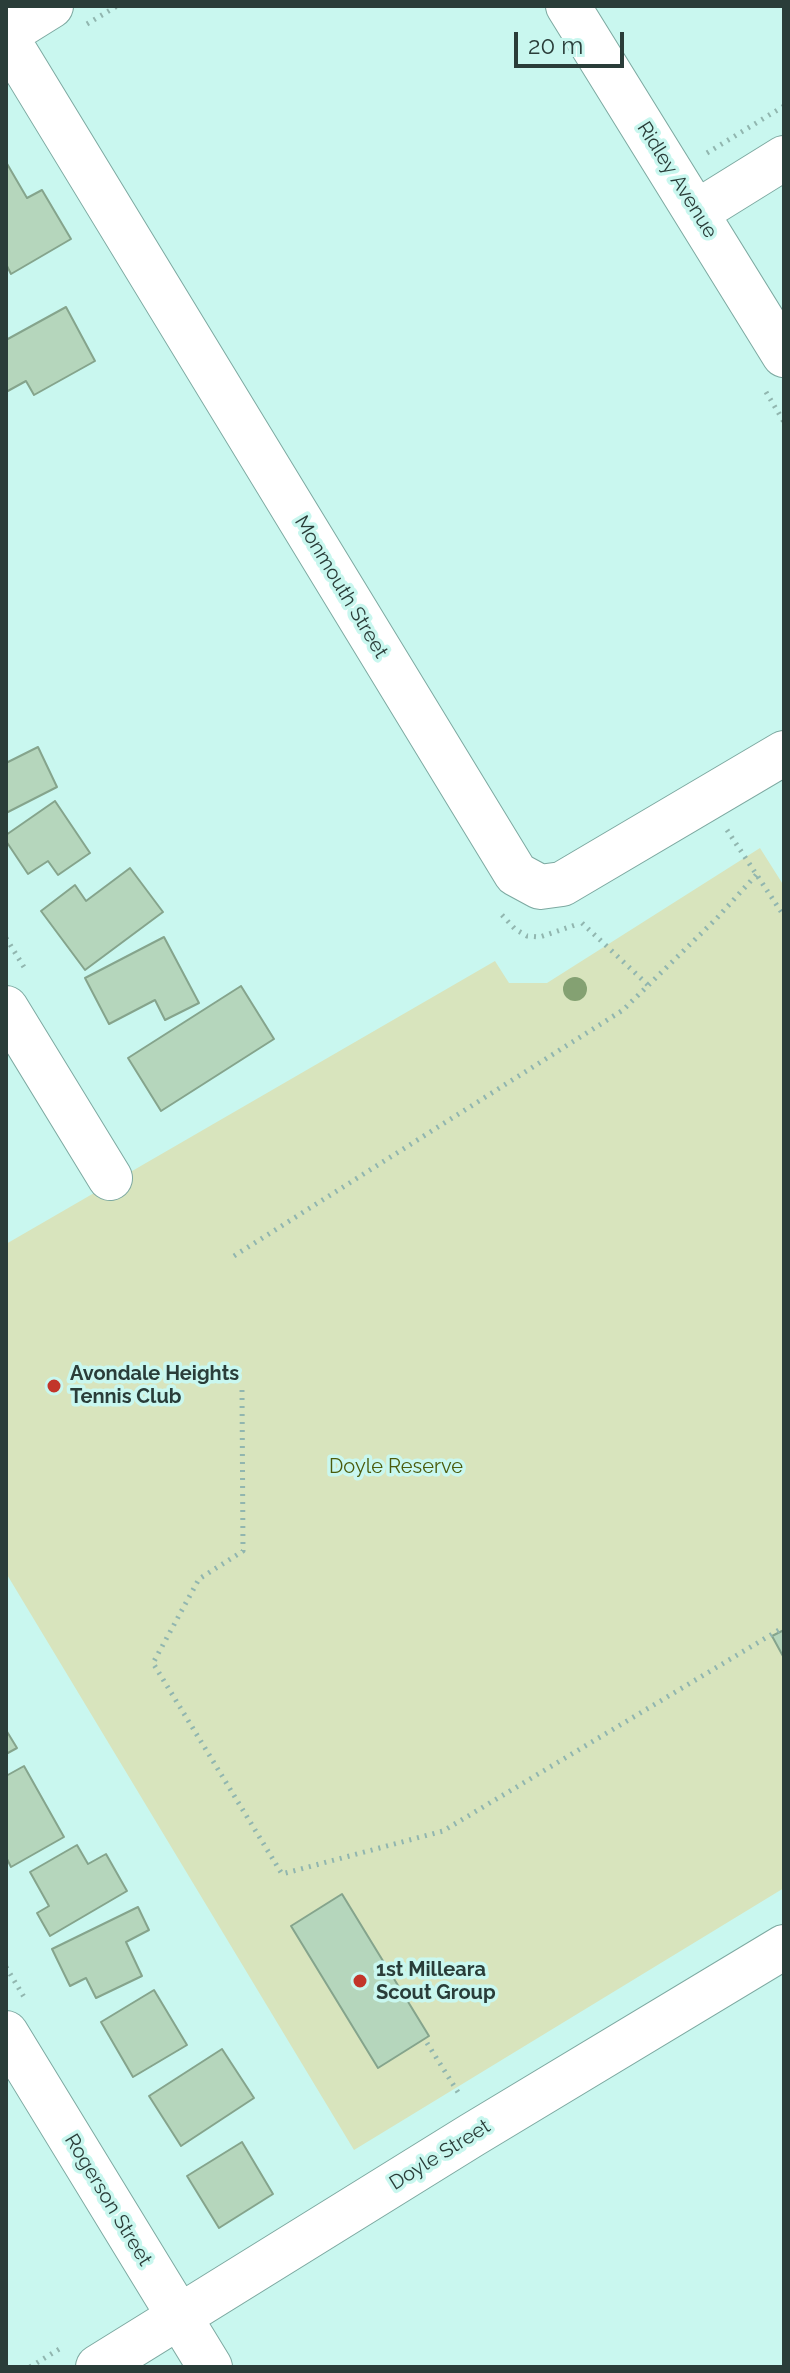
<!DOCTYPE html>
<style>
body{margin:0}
#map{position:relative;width:790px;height:2373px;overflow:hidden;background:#c9f7ef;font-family:Raleway,sans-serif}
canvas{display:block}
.frame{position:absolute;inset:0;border:8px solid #2a3d39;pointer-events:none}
.scale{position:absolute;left:514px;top:32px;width:110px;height:36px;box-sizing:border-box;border:4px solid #2a3d39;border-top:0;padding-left:10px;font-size:24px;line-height:28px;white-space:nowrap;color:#2a3d39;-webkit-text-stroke:6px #c9f7ef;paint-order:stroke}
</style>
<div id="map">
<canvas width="790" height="2373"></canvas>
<div class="frame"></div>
<div class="scale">20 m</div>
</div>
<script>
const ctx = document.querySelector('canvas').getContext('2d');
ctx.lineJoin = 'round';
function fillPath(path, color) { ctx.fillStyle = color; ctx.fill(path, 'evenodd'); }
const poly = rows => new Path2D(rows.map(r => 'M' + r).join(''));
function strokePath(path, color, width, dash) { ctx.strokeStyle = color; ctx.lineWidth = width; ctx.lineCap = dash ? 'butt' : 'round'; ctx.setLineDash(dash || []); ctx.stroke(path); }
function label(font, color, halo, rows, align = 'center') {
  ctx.font = font + ' Raleway,sans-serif'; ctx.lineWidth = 7; ctx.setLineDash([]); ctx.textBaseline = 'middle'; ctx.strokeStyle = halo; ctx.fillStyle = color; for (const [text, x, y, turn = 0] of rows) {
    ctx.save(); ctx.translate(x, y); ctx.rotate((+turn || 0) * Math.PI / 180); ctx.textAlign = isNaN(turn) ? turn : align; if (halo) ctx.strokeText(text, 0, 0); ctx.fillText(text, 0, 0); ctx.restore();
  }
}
fillPath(poly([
 [760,848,784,886,784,1888,354,2150,6,1573,6,1244,495,961,509,983,547,983]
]), '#d8e4bd');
const building = poly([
 [6,162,27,198,42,190,71,239,11,274,6,264,6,162],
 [66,307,95,361,34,395,26,381,6,392,6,340,66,307],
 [38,747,57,787,6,813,6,763,38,747],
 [55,801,90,853,58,875,48,861,28,874,6,841,6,835,55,801],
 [130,868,163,912,85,970,41,911,75,885,86,901,130,868],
 [164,937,199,1003,165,1020,155,1000,109,1024,85,978,164,937],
 [241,986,274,1039,161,1111,128,1058,241,986],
 [784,1630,784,1658,772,1636,784,1630],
 [6,1730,17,1748,6,1754,6,1730],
 [24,1766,64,1837,11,1867,6,1857,6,1776,24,1766],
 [77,1845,88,1864,106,1854,127,1891,50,1936,37,1913,49,1906,30,1872,77,1845],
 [342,1894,429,2036,378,2068,291,1926,342,1894],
 [138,1907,149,1930,126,1942,142,1976,96,1998,86,1978,70,1986,52,1949,138,1907],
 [154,1990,187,2045,133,2077,101,2022,154,1990],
 [222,2049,254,2098,181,2146,149,2096,222,2049],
 [242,2142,273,2194,219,2228,187,2176,242,2142]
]);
fillPath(building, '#b5d6bc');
strokePath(building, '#85a48c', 2);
const minor = poly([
 [568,6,784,355],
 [6,34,51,6],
 [6,37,516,874,540,887,562,884,784,753],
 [697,212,784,158],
 [6,1008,110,1178],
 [6,2033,210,2367],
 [98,2367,472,2135,784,1947]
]);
strokePath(minor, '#7da9a1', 46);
strokePath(poly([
 [87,24,117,6],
 [707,153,784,106],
 [766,392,784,422],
 [727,830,784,916],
 [502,915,515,929,527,936,540,937,578,924],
 [582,923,648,985],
 [6,938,27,972],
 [234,1256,623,1010,717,918,757,874],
 [242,1390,243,1551,199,1579,153,1663,282,1874,443,1831,784,1627],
 [6,1967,24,1997],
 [427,2043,461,2097],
 [30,2367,61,2348]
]), '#91b6af', 5, [2, 6]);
strokePath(minor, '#fff', 44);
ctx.fillStyle = '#84a172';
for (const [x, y] of [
 [575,989]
]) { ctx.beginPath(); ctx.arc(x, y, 12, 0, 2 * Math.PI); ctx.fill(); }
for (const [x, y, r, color] of [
 [54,1386,8,"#c2352a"],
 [360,1981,8,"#c2352a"]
]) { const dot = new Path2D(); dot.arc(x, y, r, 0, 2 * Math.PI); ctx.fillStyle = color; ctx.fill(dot); strokePath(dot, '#c9f7ef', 3); }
label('20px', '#2a3d39', '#c9f7ef', [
 ["Ridley Avenue",677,180,58],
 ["Monmouth Street",341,587,59],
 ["Doyle Street",440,2155,-32],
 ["Rogerson Street",108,2200,59]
]);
label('bold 20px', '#2a3d39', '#c9f7ef', [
 ["Avondale Heights",70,1374],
 ["Tennis Club",70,1397],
 ["1st Milleara",376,1970],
 ["Scout Group",376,1993]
], 'left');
label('20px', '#4b5b0c', '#c9f7ef', [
 ["Doyle Reserve",396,1467]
]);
</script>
